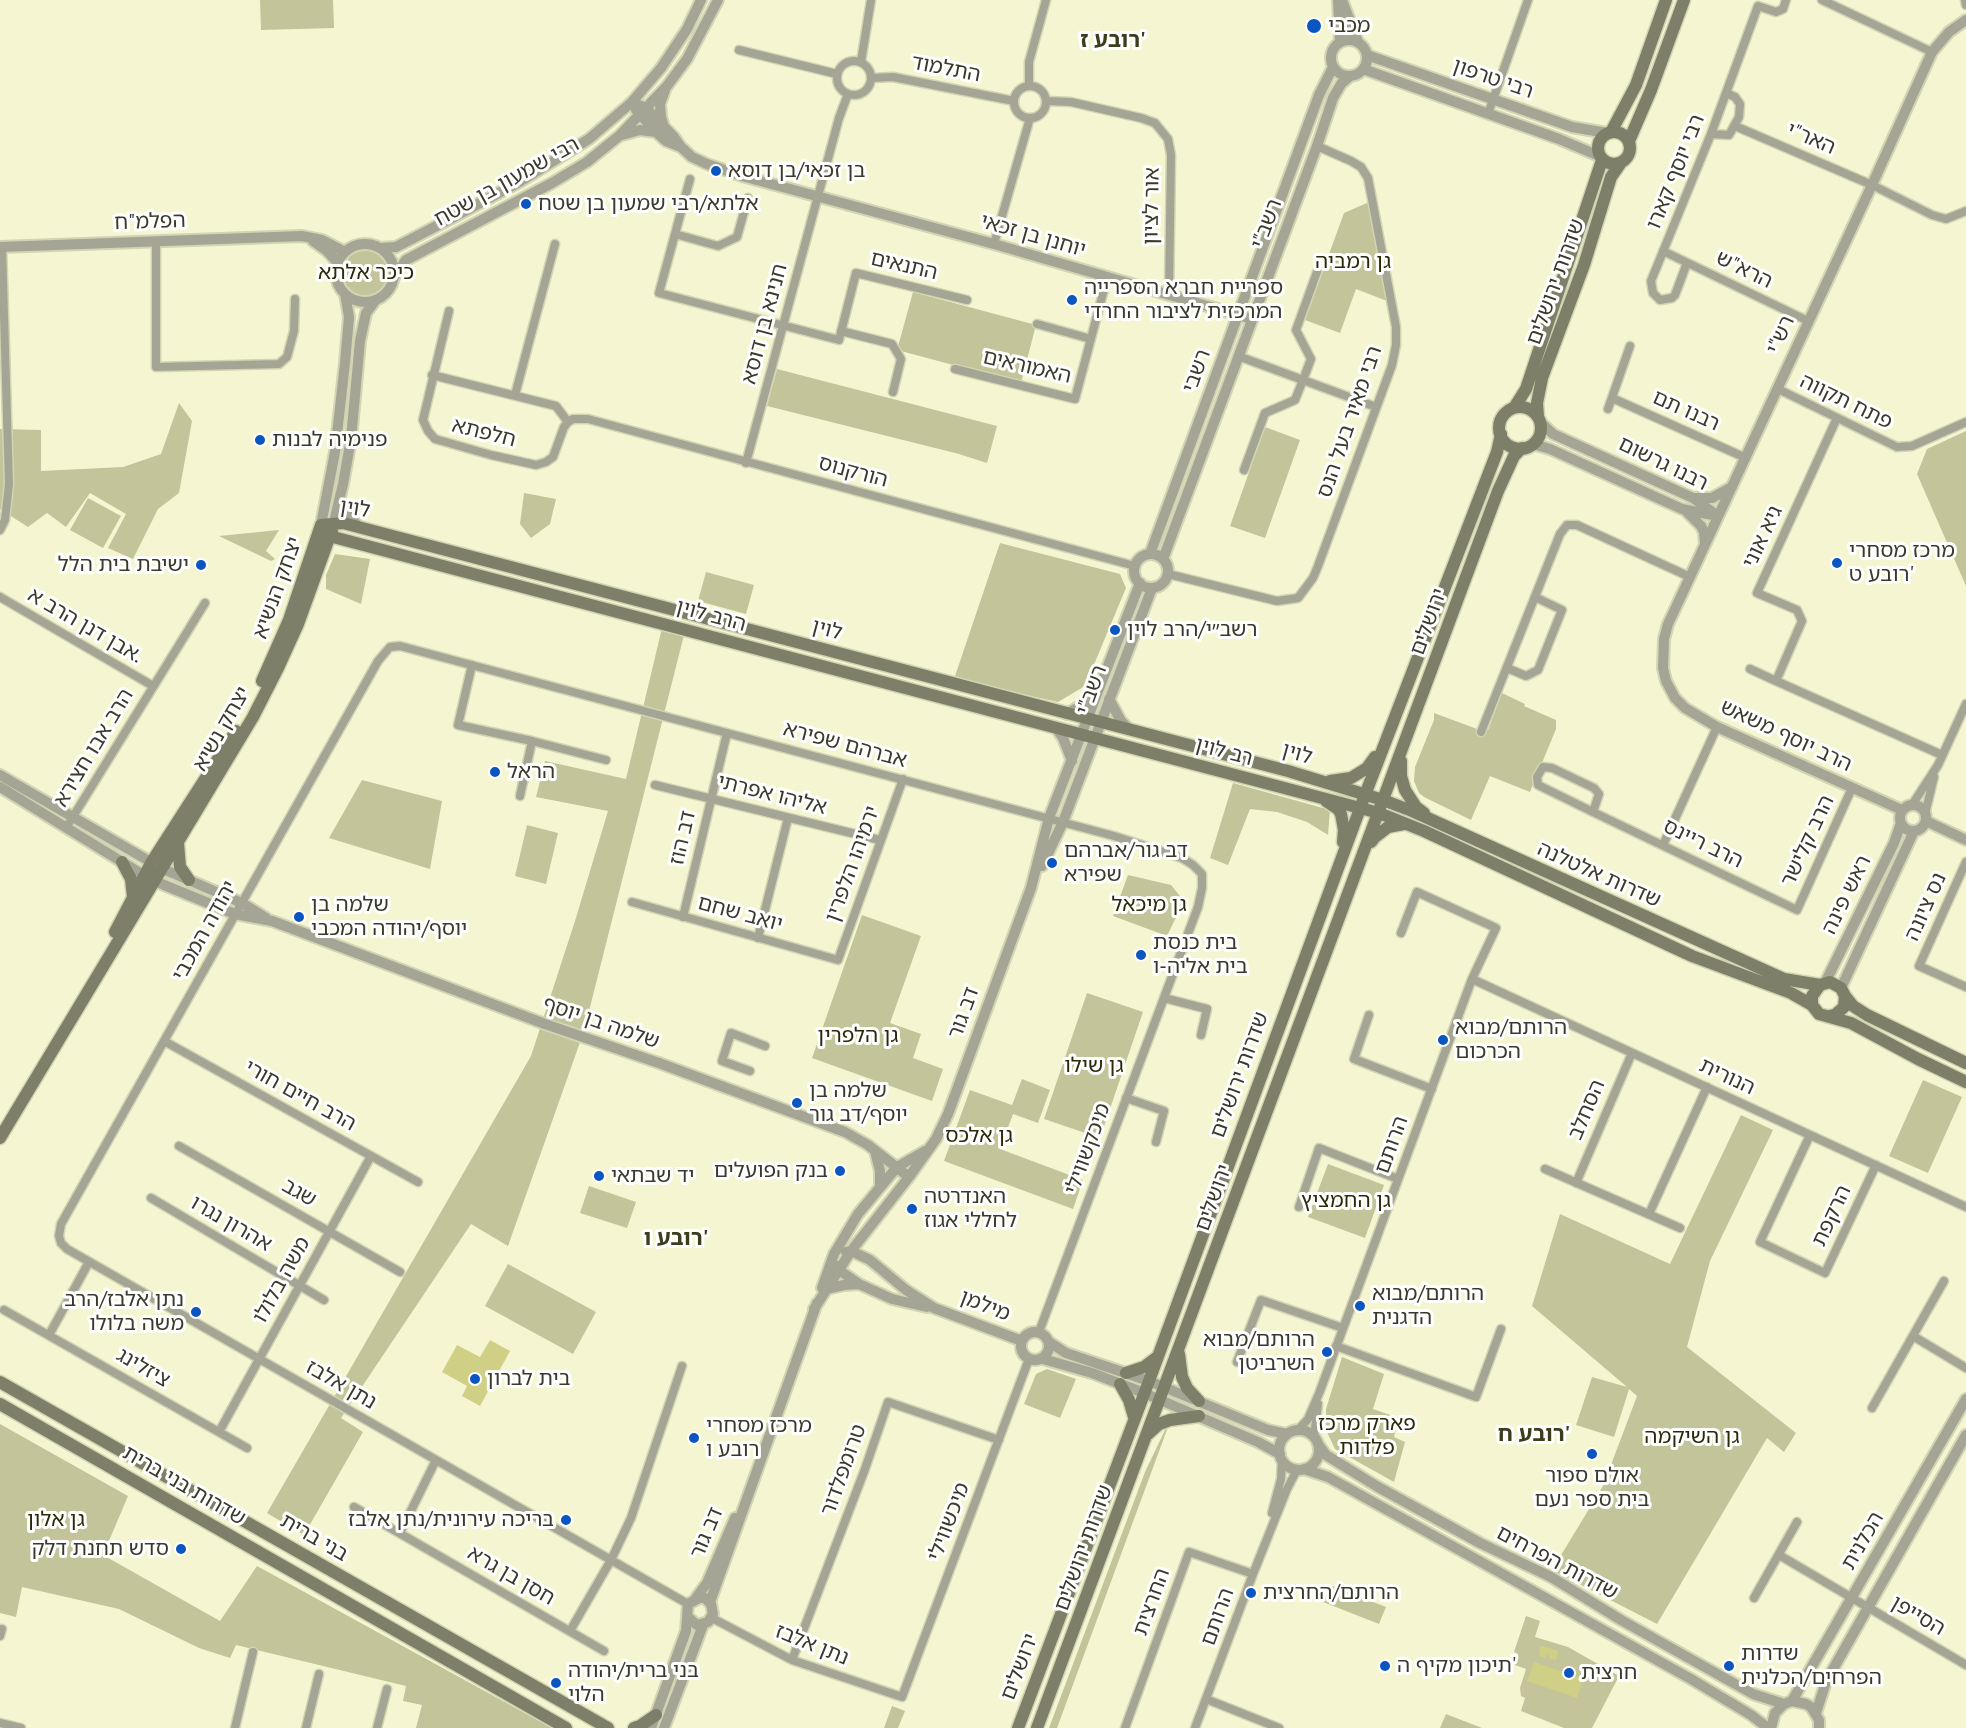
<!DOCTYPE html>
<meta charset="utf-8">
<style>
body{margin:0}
canvas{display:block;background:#f5f6d1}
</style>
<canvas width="1966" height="1728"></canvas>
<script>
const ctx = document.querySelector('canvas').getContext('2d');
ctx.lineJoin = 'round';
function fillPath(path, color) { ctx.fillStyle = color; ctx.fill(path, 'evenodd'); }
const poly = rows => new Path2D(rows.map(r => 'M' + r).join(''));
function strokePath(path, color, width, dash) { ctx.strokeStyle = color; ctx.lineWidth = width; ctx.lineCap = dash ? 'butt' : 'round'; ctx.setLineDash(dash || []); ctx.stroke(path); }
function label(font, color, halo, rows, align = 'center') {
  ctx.font = font + ' "PT Sans","Noto Sans Hebrew",sans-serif'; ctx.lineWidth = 6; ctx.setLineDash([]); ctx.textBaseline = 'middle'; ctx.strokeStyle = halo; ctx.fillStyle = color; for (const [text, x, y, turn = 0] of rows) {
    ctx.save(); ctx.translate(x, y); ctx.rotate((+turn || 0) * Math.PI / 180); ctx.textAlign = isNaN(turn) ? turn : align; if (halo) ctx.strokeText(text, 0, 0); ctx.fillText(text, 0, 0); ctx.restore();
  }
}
fillPath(poly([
 [260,0,333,0,334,28,261,30],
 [1369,202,1387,301,1356,289,1340,333,1305,320,1344,213],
 '343 273a23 23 0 1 1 46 0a23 23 0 1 1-46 0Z',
 [913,292,1036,325,1021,383,897,350],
 [777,369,997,426,987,463,959,454,767,406],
 [179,403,192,421,179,493,158,509,133,559,108,548,126,514,90,493,66,527,47,513,28,527,0,509,0,429,41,430,41,471,123,467,161,454],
 [1265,427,1300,440,1265,538,1230,526],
 [1966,431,1966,586,1917,474,1927,449],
 [524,493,556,499,550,524,531,538,520,524],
 [88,498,121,516,103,548,70,530],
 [279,530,266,551,275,559,271,561,219,536],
 [1000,543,1120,574,1126,588,1085,686,1058,702,954,679],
 [335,554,370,559,361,604,326,589,326,575],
 [706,572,754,585,746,614,698,601],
 [662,628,684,635,584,1031,508,1246,471,1224,341,1418,363,1432,304,1535,267,1513,531,1056,575,921,608,811,536,797,545,761,626,779],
 [1502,693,1525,704,1524,706,1556,720,1556,729,1530,792,1490,776,1471,820,1424,797,1419,793,1414,781,1415,767,1434,720,1434,713,1477,729,1488,730],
 [362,780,442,801,430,869,329,838],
 [1233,783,1330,810,1328,835,1307,822,1277,812,1250,809,1228,865,1210,858],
 [527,825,558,833,546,884,515,876],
 [1128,875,1171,885,1184,901,1167,936,1113,916],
 [862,915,921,936,890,1023,921,1034,913,1058,943,1069,932,1101,812,1058],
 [1087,993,1143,1012,1100,1138,1044,1119],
 [1022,1079,1050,1090,1038,1123,1013,1114,1000,1149,1083,1180,1073,1209,944,1161,970,1090,1012,1105],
 [1923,1080,1962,1097,1928,1173,1889,1156],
 [1741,1115,1773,1130,1710,1261,1687,1347,1796,1433,1784,1452,1767,1438,1657,1624,1552,1570,1603,1486,1637,1396,1629,1389,1614,1437,1576,1425,1592,1377,1627,1387,1532,1306,1560,1214,1670,1264],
 [1328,1164,1384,1185,1365,1238,1308,1217],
 [589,1186,636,1202,627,1228,580,1213],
 [508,1264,596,1312,573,1354,485,1306],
 [1342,1357,1384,1374,1373,1409,1399,1418,1394,1437,1405,1442,1394,1482,1335,1449,1326,1430,1326,1409],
 [1047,1369,1076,1379,1060,1418,1024,1404,1036,1374],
 [0,1424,128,1496,103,1555,220,1621,257,1566,552,1728,416,1728,422,1705,403,1701,406,1686,236,1645,230,1658,199,1648,119,1609,22,1587,16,1617,0,1613],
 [1168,1427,1057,1728,1049,1728,1145,1472,1165,1430],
 [1330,1585,1386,1607,1379,1624,1323,1602],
 [1526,1616,1540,1621,1535,1637,1568,1647,1619,1676,1592,1728,1564,1728,1521,1711,1525,1698,1521,1696,1520,1688,1526,1669,1515,1665,1518,1654,1514,1652],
 [892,1706,905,1711,898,1728,884,1728],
 [1446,1714,1482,1728,1440,1728]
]), '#c3c499');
fillPath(poly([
 [490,1340,510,1351,480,1406,462,1396,467,1386,442,1372,457,1345,480,1357],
 [1543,1646,1558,1651,1556,1660,1550,1659,1548,1653,1545,1658,1539,1656,1540,1647],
 [1534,1662,1583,1679,1577,1698,1527,1681]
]), '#cfd086');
const minor = poly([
 [1822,0,1932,52],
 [1965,0,1966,5],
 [739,50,837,74],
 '837 78a17 17 0 1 1 34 0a17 17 0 1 1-34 0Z',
 [861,62,871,0],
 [871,78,893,77,1014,101],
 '1014 102a16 16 0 1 1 32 0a16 16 0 1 1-32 0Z',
 [1029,86,1029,62,1046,0],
 [1046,101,1071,102,1141,118,1155,123,1168,139,1171,155,1169,295],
 [1488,114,1528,0],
 [1735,126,1872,185,1932,215,1946,219,1966,211],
 [1711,134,1729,135,1739,117,1740,104,1735,97,1726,93],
 [690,179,659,293,839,340,856,273,967,300],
 [675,234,718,246,737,237,748,198],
 [156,241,156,367,279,364,287,357,294,331,295,299],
 [994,244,1030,118],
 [1663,251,1808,321],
 [1687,263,1675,295,1672,298,1660,300,1653,293,1651,281,1711,134,1758,6,1776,12,1783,9,1786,0],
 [449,311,423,420,428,431,435,439,491,455,536,465,546,462,553,457,564,427,568,422],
 [1037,324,1091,339],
 [841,331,892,344,901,359,893,392],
 [1238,356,1376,407],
 [955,369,1075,399,1107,278],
 [432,375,556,406,568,422],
 [1778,389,1897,447,1912,446,1966,422],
 [515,395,555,244],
 [1612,398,1746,458],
 [1608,409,1630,346],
 [1837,418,1757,593,1797,610,1802,621,1776,681,1942,755],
 [568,422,573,419,588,419,1135,566],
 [746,463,839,118,848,94],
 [1244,470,1265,413,1295,400,1303,380,1311,359,1296,330,1317,272],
 [0,530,5,520,9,484,2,247],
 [1168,574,1277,601,1298,598,1313,578,1318,566,1392,365,1396,345,1396,327,1368,178,1361,167,1351,161,1317,146],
 [0,597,153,686],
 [472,665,458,725,532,741,606,760],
 [1507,668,1526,676,1538,670,1562,610,1535,597],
 [1750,669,1776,681],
 [1481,732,1560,534,1567,525,1577,525,1690,577],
 [655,785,880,840],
 [520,796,532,741],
 [1912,805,1938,765,1966,704],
 [1593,812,1599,794,1594,788,1552,768,1543,767,1537,777,1538,785,1593,812,1797,910,1852,788],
 [1925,814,1934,777],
 [66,828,205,603],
 [1663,845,1717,727],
 [1966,862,1919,966,1966,987],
 [632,902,838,960,903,779],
 [683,917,727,733],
 [758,938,788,818],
 [1472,979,1966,1207],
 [1164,998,1207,1009,1201,1035],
 [1369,1015,1354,1059,1432,1089],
 [164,1041,418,1182],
 [750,1071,722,1061,731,1033,765,1046],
 [1126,1098,1164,1111,1156,1142],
 [1810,1135,1760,1242,1825,1273,1876,1165],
 [179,1146,400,1272],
 [1545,1169,1680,1228],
 [1576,1183,1632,1053],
 [151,1198,324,1300],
 [1299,1207,1319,1148,1398,1179],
 [1649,1214,1707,1087],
 [4,1310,247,1448],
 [49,1335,89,1262],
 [1913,1336,1966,1368],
 [1336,1346,1476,1397,1501,1329],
 [1237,1362,1261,1300,1343,1328],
 [1872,1408,1944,1281],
 [1298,1430,1308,1419,1320,1391,1472,979,1496,928,1417,892,1401,933],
 [219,1432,371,1156],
 [1314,1437,1318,1404],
 [354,1507,604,1651],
 [1272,1513,1281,1479,1282,1460],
 [400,1533,436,1460],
 [1779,1555,1966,1665],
 [1754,1598,1797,1522],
 [688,1604,67,1249,61,1243,59,1236,61,1224,378,661,390,647,400,646,1114,836,1182,858,1193,865,1202,874,1202,888,1198,907,1039,1332],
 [712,1618,792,1660,902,1697,1029,1359],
 [570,1631,611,1560,631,1518,682,1366],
 [0,1636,2,1629],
 [792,1660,865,1469,888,1402,999,1440],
 [1206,1699,1279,1728],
 [0,1723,21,1728],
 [235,1728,253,1652],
 [306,1728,319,1674],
 [377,1728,387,1689],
 [1125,1728,1189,1552,1253,1574],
 [1195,1728,1253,1574,1287,1489,1297,1470]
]);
const tertiary = poly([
 [1338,0,1340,42],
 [1342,0,1358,42],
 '1331 58a18 18 0 1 1 36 0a18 18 0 1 1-36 0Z',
 [1367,55,1572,127,1607,133],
 [1363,69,1559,139,1599,156],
 [632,102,646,108,674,137,681,147,692,157,707,164,742,176,994,244,1252,319],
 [636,110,656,132,666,141,681,147],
 [664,127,661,117,660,104,665,90],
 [622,135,640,130,656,132],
 [313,241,327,251,338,263],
 '336 273a29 29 0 1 1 58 0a29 29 0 1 1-58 0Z',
 [0,247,302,236,322,240,345,252],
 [381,248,396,247,452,218,521,181,589,139,632,102,661,68,687,29,701,0],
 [394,277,406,260,552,183,587,162,619,136,667,86,687,59,718,0],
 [1540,422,1553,434,1693,498,1718,516],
 [1533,444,1550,449,1682,509,1718,516],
 [1694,498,1712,498,1732,487],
 [340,500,358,527],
 [1687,512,1701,526,1704,532,1705,544],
 [334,522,343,484,351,439,360,341,366,313,375,301],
 [321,525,335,452,345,363,349,317,345,294],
 [1150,554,1319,95,1333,67],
 '1134 571a17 17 0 1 1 34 0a17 17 0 1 1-34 0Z',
 [1163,559,1317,146,1333,98,1341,84,1350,76],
 [1109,699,1121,721,1130,730],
 [1067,714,1088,701,1095,694],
 [1056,728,1063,738,1072,761],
 [0,775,163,869,242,903,266,918],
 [0,787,145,876,164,885,235,914,272,921,545,1024,659,1063,845,1132,868,1145,909,1177],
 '1900 818a13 13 0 1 1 26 0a13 13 0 1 1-26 0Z',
 [1902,810,1717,727,1685,708,1675,698,1666,681,1663,668,1664,639,1668,624,1683,592,1872,185,1932,52,1949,32,1966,20],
 [1926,821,1966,840],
 [1042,866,1063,822,1152,588],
 [1825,983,1894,843,1901,823],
 [1841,988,1914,831],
 [875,1151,880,1171,880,1185],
 [846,1252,851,1251,870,1260,906,1290,934,1308,1022,1341],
 [838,1266,839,1270,859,1284,892,1299,927,1307],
 [822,1288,834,1254,858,1214,897,1167,925,1151],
 [826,1289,844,1285,859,1284],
 [814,1309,851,1251,909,1177,936,1139,948,1114,1031,888,1049,818,1140,583],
 '1021 1346a14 14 0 1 1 28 0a14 14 0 1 1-28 0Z',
 [1049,1342,1066,1353,1149,1381,1268,1430,1287,1434],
 [1043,1359,1092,1373,1144,1393,1258,1442,1280,1454],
 '1279 1450a20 20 0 1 1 40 0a20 20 0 1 1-40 0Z',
 [1318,1444,1326,1455,1334,1460,1378,1487,1480,1543,1551,1577,1621,1620,1753,1694,1784,1704],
 [1304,1469,1328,1477,1472,1557,1691,1679,1751,1715,1768,1728],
 [696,1598,707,1583,735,1518],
 [710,1602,817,1303],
 [1792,1701,1966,1399],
 [1816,1713,1825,1685,1832,1671,1966,1435],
 [651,1728,686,1631,688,1604,699,1598,705,1598,711,1604,713,1614,708,1622,697,1625,688,1617],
 [664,1728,703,1625],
 [1771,1728,1775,1713,1784,1704,1792,1701,1806,1704,1811,1707,1819,1720,1819,1728]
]);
const secondary = poly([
 '1598 148a16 16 0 1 1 32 0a16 16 0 1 1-32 0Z',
 [1611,132,1636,85,1666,0],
 [1629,141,1651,90,1684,0],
 '1499 428a21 21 0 1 1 42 0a21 21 0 1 1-42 0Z',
 [1514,408,1526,389,1602,160],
 [1538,416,1537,403,1542,378,1584,265,1611,177,1620,164],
 [321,525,343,523,1288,771,1383,800,1412,811,1784,979,1820,985],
 [321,525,331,536,337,538,1379,813,1424,831,1692,956,1791,993,1812,1005],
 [262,681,289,620,321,525],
 [1401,761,1401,776,1405,790,1416,807,1424,813],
 [1330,781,1351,778,1367,768,1375,757],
 [1326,801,1338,809,1341,814,1344,830,1343,842],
 [1371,842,1375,837,1388,827,1404,824],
 [178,843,180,867,189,880],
 [122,862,131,879,133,897],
 [115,932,151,863,236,731],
 [1845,996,1853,1006,1867,1015,1966,1063],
 [1830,1016,1835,1015,1844,1007,1845,996,1841,988,1830,982,1820,985,1812,996,1812,1005,1819,1014,1851,1023,1918,1059,1966,1082],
 [0,1138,253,717,278,668,298,624,332,530],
 [1179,1354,1182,1377,1187,1388,1199,1401],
 [1126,1373,1144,1367,1156,1358],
 [0,1382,608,1728],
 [1120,1384,1129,1400,1134,1417],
 [0,1404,566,1728],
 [1148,1434,1159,1424,1170,1420,1199,1416],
 [634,1728,640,1726,656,1715],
 [1018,1728,1149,1381,1365,795,1497,452,1501,434],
 [1037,1728,1498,491,1514,456,1522,448]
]);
strokePath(minor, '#d3d4b3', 11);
strokePath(tertiary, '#d3d4b3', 14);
strokePath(secondary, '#d3d4b3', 15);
strokePath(minor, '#a4a595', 8);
strokePath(tertiary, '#a4a595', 10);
strokePath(secondary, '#7e7f68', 12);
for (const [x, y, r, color] of [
 [1314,26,8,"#0a55bf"],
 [716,171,6,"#0a55bf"],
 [526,204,6,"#0a55bf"],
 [1072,300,6,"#0a55bf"],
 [260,440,6,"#0a55bf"],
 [1837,563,6,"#0a55bf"],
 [201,565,6,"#0a55bf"],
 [1115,630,6,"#0a55bf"],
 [495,772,6,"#0a55bf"],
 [1052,863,6,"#0a55bf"],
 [299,917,6,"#0a55bf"],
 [1141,955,6,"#0a55bf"],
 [1443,1040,6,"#0a55bf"],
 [797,1103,6,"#0a55bf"],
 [840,1171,6,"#0a55bf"],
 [599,1176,6,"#0a55bf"],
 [912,1209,6,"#0a55bf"],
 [1360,1306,6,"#0a55bf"],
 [196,1312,6,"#0a55bf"],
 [1327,1352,6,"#0a55bf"],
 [475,1379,6,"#0a55bf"],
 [694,1438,6,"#0a55bf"],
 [1592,1454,6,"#0a55bf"],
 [566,1520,6,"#0a55bf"],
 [181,1549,6,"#0a55bf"],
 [1251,1593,6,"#0a55bf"],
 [1385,1666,6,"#0a55bf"],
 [1729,1666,6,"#0a55bf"],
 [1569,1673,6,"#0a55bf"],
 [556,1683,6,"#0a55bf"]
]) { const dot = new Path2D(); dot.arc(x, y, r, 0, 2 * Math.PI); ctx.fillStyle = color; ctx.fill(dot); strokePath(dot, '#fff', 2); }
label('21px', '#3a3a2c', '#fff', [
 ["מכבי",1328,26],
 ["בן זכאי/בן דוסא",728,171],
 ["אלתא/רבי שמעון בן שטח",538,204],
 ["ספריית חברא הספרייה",1084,288],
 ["המרכזית לציבור החרדי",1084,312],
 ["פנימיה לבנות",272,440],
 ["מרכז מסחרי",1849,551],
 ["רובע ט'",1849,575],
 ["ישיבת בית הלל",189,565,"right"],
 ["רשב״י/הרב לוין",1127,630],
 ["הראל",507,772],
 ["דב גור/אברהם",1064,851],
 ["שפירא",1064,875],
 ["שלמה בן",311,905],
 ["יוסף/יהודה המכבי",311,929],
 ["בית כנסת",1153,943],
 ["בית אליה-ו",1153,967],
 ["הרותם/מבוא",1455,1028],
 ["הכרכום",1455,1052],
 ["שלמה בן",809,1091],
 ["יוסף/דב גור",809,1115],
 ["בנק הפועלים",828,1171,"right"],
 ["יד שבתאי",611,1176],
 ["האנדרטה",924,1197],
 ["לחללי אגוז",924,1221],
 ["הרותם/מבוא",1372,1294],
 ["הדגנית",1372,1318],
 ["נתן אלבז/הרב",184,1300,"right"],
 ["משה בלולו",184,1324,"right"],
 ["הרותם/מבוא",1315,1340,"right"],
 ["השרביטן",1315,1364,"right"],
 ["בית לברון",487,1379],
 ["מרכז מסחרי",706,1426],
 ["רובע ו",706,1450],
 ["אולם ספור",1592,1476,"center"],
 ["בית ספר נעם",1592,1500,"center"],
 ["בריכה עירונית/נתן אלבז",554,1520,"right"],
 ["סדש תחנת דלק",169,1549,"right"],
 ["הרותם/החרצית",1263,1593],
 ["שדרות",1741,1654],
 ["הפרחים/הכלנית",1741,1678],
 ["תיכון מקיף ה'",1397,1666],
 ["בני ברית/יהודה",568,1671],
 ["הלוי",568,1695],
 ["חרצית",1581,1673]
], 'left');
label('21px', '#3a3a2c', '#fff', [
 ["התלמוד",946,69,11],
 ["רבי טרפון",1493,79,19],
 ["האר\"י",1811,139,23],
 ["רבי יוסף קארו",1676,172,-68],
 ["רבי שמעון בן שטח",507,182,-29],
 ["אור לציון",1152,206,-89],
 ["הפלמ\"ח",150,222,-2],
 ["רשב\"י",1267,224,-69],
 ["יוחנן בן זכאי",1033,236,16],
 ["התנאים",904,266,13],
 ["הרא\"ש",1744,270,26],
 ["שדרות ירושלים",1556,282,-70],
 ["חנינא בן דוסא",765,324,-75],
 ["רש\"י",1781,335,-66],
 ["האמוראים",1027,367,13],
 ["רשבי",1197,371,-70],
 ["פתח תקווה",1846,402,26],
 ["רבנו תם",1686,411,24],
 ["רבי מאיר בעל הנס",1350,422,-71],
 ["חלפתא",484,433,14],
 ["רבנו גרשום",1663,464,26],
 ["הורקנוס",853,472,15],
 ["לוין",355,509,9],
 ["גיא אוני",1763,537,-65],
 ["יצחק הנשיא",278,588,-70],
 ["הרב לוין",711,616,15],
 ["ירושלים",1429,622,-70],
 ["אבן דנן הרב א.",85,626,30],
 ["לוין",827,630,15],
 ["רשב\"י",1092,690,-70],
 ["יצחק נשיא",222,729,-60],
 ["הרב יוסף משאש",1786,736,25],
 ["אברהם שפירא",845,745,15],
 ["הרב אבו חצירא",94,748,-59],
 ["רב לוין",1224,752,15],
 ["לוין",1297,754,16],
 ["אליהו אפרתי",772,795,14],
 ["דב הוז",683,838,-77],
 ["הרב קלישר",1808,841,-65],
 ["הרב ריינס",1703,844,26],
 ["ירמיהו הלפרין",853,864,-70],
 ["שדרות אלטלנה",1599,875,24],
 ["ראש פינה",1847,895,-64],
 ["נס ציונה",1926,907,-66],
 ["יואב שחם",740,914,15],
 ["יהודה המכבי",205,931,-61],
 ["דב גור",964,1013,-70],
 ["שלמה בן יוסף",601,1023,19],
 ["שדרות ירושלים",1240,1075,-70],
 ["הנורית",1727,1077,25],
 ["הרב חיים חורי",300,1096,29],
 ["הסחלב",1587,1110,-67],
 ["הרותם",1392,1145,-70],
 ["מיכקשווילי",1088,1149,-70],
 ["שגב",299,1193,30],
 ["ירושלים",1214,1198,-70],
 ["הרקפת",1832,1216,-65],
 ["אהרון נגרו",231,1224,30],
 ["משה בלולו",282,1280,-61],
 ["מילמן",985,1306,21],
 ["ציזלינג",143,1368,30],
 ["נתן אלבז",341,1385,30],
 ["טרומפלדור",844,1470,-70],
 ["שדרות בני ברית",184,1486,30],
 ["מיכשווילי",949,1522,-69],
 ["דב גור",707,1533,-67],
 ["בני ברית",314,1538,30],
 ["הכלנית",1863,1541,-60],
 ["שדרות ירושלים",1084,1548,-70],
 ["שדרות הפרחים",1557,1563,28],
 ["חסן בן גרא",511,1576,30],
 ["החרצית",1152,1602,-70],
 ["הסייפן",1918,1616,30],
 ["הרותם",1218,1617,-70],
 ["נתן אלבז",812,1645,22],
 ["ירושלים",1020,1667,-69]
]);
label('21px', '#2b2b0a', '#fff', [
 ["גן רמביה",1353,262],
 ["כיכר אלתא",366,273],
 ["גן מיכאל",1149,905],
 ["גן הלפרין",858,1036],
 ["גן שילו",1094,1066],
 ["גן אלכס",979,1136],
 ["גן החמציץ",1346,1201],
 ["פארק מרכז",1367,1424],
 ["פלדות",1367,1448],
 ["גן השיקמה",1692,1437],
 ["גן אלון",56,1520]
]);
label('bold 22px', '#3c3d1d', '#fff', [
 ["רובע ז'",1113,41],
 ["רובע ו'",676,1239],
 ["רובע ח'",1534,1435]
]);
</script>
